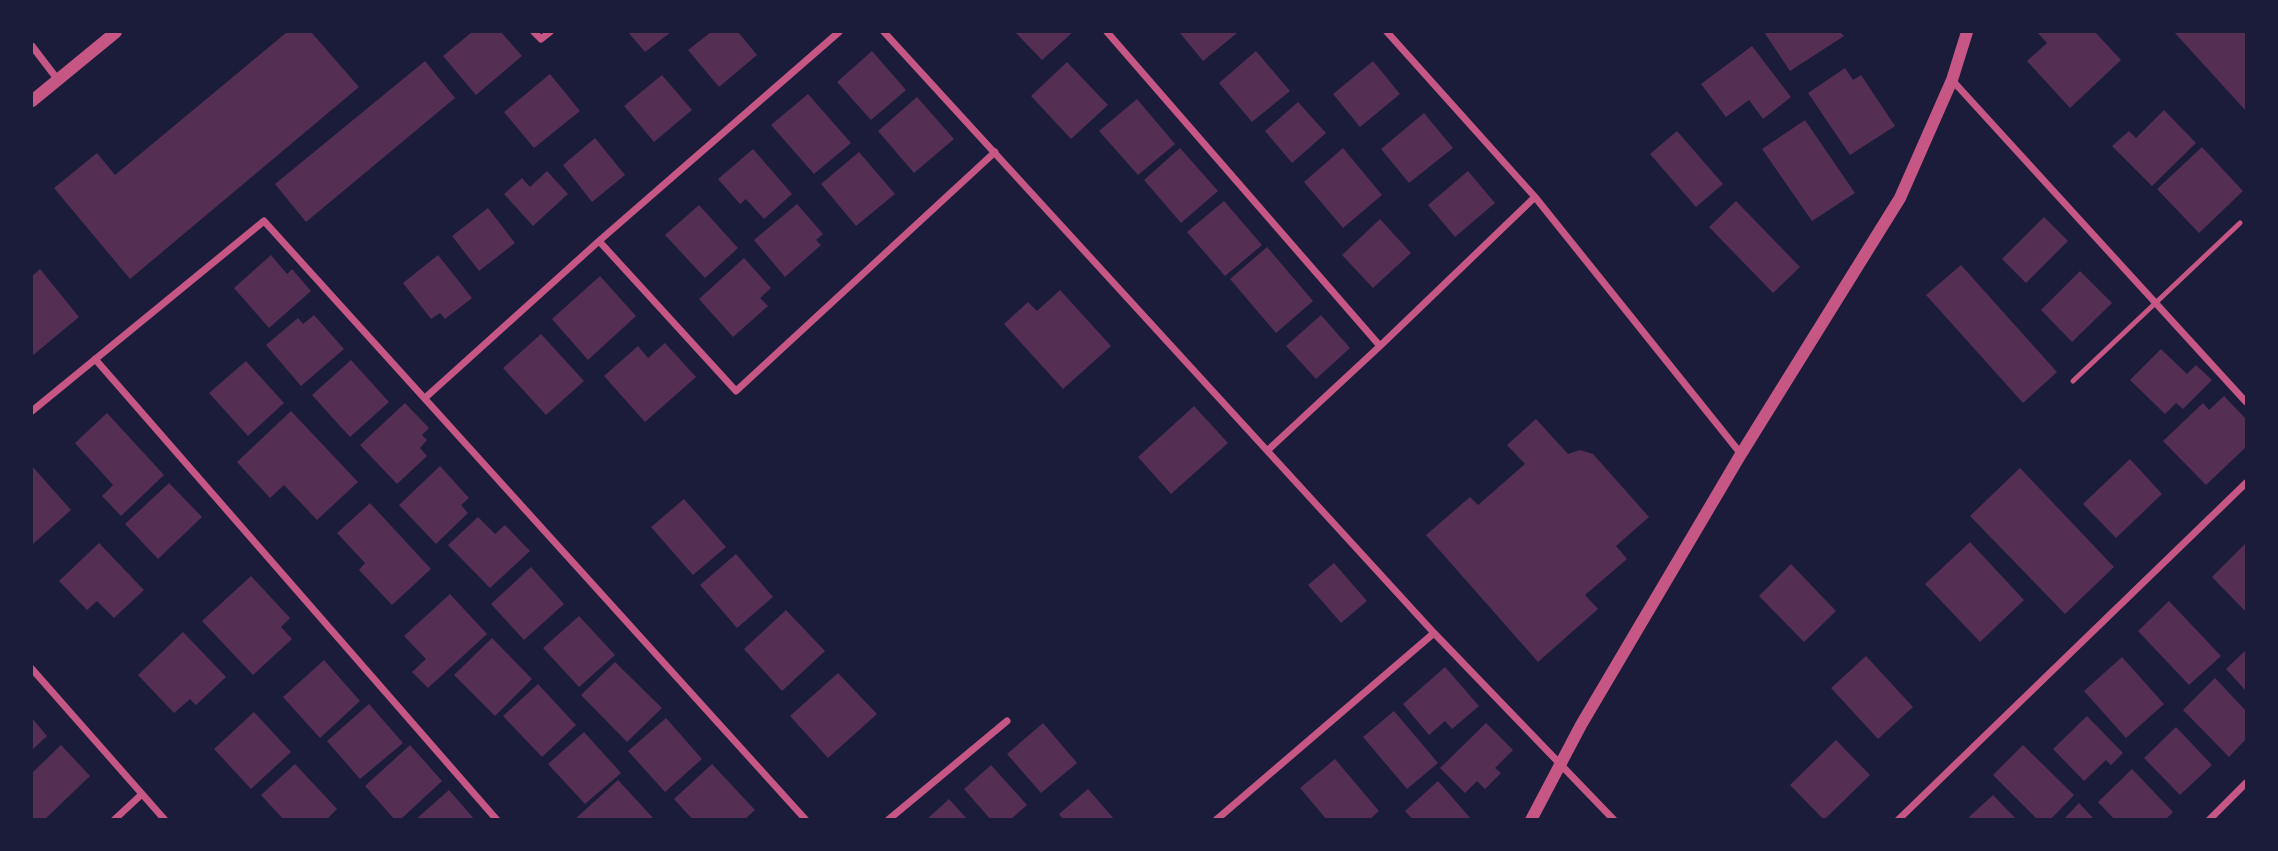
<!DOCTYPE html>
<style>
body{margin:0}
#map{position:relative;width:2278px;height:851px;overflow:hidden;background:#1b1b3a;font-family:"Fira Sans",sans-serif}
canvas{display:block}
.frame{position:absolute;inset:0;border:33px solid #1b1b3a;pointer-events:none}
</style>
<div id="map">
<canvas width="2278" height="851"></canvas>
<div class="frame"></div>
</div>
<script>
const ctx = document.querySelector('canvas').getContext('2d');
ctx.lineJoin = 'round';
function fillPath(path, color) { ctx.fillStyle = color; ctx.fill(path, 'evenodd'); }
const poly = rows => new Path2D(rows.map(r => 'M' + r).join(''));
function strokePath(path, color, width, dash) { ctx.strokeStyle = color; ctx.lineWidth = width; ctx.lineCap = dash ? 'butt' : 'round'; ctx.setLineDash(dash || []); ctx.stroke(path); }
fillPath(poly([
 [287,32,311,32,359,87,130,279,54,188,97,153,115,175],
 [472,32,501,32,522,56,476,95,443,56],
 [628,32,671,32,645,52],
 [711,32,738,32,757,55,719,87,688,50],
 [1015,32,1073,32,1042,60],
 [1182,32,1235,32,1237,33,1203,61,1180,33],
 [1764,32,1840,32,1844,36,1790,71],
 [2037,32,2095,32,2121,60,2070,108,2027,61,2047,43],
 [2174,32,2246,32,2246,111],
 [1752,46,1791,97,1763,119,1749,100,1726,117,1701,84],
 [872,51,906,90,871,120,837,82],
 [1256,51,1290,91,1252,122,1219,83],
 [425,61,455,98,306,222,275,184],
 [1373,61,1400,94,1360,127,1333,94],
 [1067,62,1108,105,1071,139,1031,96],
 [1845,68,1853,80,1861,75,1895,126,1850,155,1808,93],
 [550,74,580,111,534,148,504,112],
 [662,75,692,110,654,142,624,106],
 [808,94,851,143,814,174,771,125],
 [917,97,954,139,914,173,878,131],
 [1137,99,1175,144,1138,175,1099,131],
 [1298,102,1326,133,1292,163,1265,131],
 [2164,110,2196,143,2152,186,2112,146,2129,131,2136,138],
 [1424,113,1453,148,1409,183,1381,149],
 [1805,120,1855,193,1812,221,1762,149],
 [1677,131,1723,184,1696,207,1650,154],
 [595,138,625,175,592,202,563,165],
 [2202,147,2243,191,2199,233,2157,189],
 [1180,148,1218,191,1181,223,1144,180],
 [1343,148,1382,195,1343,228,1304,182],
 [753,149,792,194,764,219,746,199,740,204,718,179],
 [859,152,895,194,856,226,821,184],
 [547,171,568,194,533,226,504,194,522,178,530,187],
 [1468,171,1495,203,1455,237,1428,205],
 [1224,201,1262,245,1225,276,1187,232],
 [1736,201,1800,267,1773,293,1709,227],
 [797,204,823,234,816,240,821,245,785,277,754,240],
 [699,205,738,248,705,278,665,235],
 [488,208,515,243,479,271,452,236],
 [2044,217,2068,241,2026,283,2002,259],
 [1380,219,1411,253,1373,288,1342,255],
 [1267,247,1313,301,1276,333,1230,279],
 [271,255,287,274,292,269,311,291,269,328,234,288],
 [438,255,472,298,445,319,440,313,431,319,403,283],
 [744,258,771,288,760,298,768,306,733,337,699,299],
 [1961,265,2057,372,2023,403,1926,295],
 [40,269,79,317,32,356,32,276],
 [2080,271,2112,303,2072,342,2041,310],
 [600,276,636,316,588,360,552,319],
 [1060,290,1111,346,1063,389,1004,324,1028,302,1037,311],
 [314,315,344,349,301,386,266,345,298,318,303,324],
 [1321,315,1350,348,1316,379,1286,346],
 [541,334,584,381,546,415,503,368],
 [665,343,696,377,645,422,604,376,638,346,648,358],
 [2161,349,2187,374,2196,365,2212,380,2183,409,2176,403,2165,414,2130,380],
 [351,360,389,402,350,437,312,395],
 [246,361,284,403,248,436,209,393],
 [2224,396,2246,419,2246,447,2206,485,2163,441,2203,403,2209,410],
 [405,403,429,428,422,435,427,440,420,448,427,456,397,484,360,445],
 [1194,406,1228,443,1171,494,1138,457],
 [291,411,358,482,317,520,284,485,270,498,237,462],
 [107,413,164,475,121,516,102,496,113,485,75,443],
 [1536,419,1568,454,1580,450,1593,454,1649,517,1616,546,1627,559,1585,595,1598,609,1538,662,1426,535,1470,497,1478,505,1525,464,1507,445],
 [2130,459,2162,494,2116,538,2083,504],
 [32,466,71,510,33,544,32,542],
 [440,466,469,498,461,505,468,513,436,544,399,505],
 [2020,468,2114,567,2065,614,1970,516],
 [169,483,202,517,158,559,125,524],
 [684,499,726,547,693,575,651,527],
 [370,503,431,569,392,605,359,570,365,563,337,533],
 [478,517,495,534,505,525,530,551,490,588,448,545],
 [1970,542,2024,600,1980,642,1925,584],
 [99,543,144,590,114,618,97,601,87,610,59,581],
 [2246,543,2246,612,2212,577],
 [736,554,773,597,737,628,700,585],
 [1334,563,1367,601,1341,623,1308,585],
 [1791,564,1836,611,1804,642,1759,596],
 [531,567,564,604,524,640,491,604],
 [251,576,290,618,281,627,292,639,253,675,202,621],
 [450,594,487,634,428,688,412,672,426,659,404,636],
 [2169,601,2221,656,2189,685,2138,631],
 [786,610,825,651,782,691,744,649],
 [579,616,615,655,579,687,543,648],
 [183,632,226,677,196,705,190,699,174,713,138,675],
 [492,638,532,679,495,716,454,675],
 [2246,650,2246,691,2226,669],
 [1866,656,1913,707,1878,739,1831,688],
 [2122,657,2164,704,2126,738,2084,691],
 [324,660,360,701,320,738,283,697],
 [615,662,662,708,627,742,581,695],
 [1445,667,1479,706,1452,729,1445,721,1429,735,1403,704],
 [838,673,877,714,828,758,790,716],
 [2215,678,2246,711,2246,739,2229,757,2183,710],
 [538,684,576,725,542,757,503,716],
 [369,704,403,743,360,779,327,741],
 [1394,711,1438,763,1407,789,1363,737],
 [254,712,291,752,251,789,214,749],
 [2087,716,2123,753,2111,765,2106,760,2084,781,2053,749],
 [32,718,47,736,32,750],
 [666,718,702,759,665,792,628,751],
 [1043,723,1077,763,1041,793,1007,754],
 [1486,723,1513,750,1495,768,1501,773,1485,789,1477,781,1465,793,1440,768],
 [2176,727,2212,765,2180,795,2144,758],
 [584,732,621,773,585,804,548,764],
 [1836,740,1870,775,1824,820,1790,785],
 [61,745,90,776,44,820,32,820,32,773],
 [410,745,442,781,400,820,395,820,365,786],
 [2023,745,2074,795,2050,820,2038,820,1993,775],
 [1335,759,1379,811,1369,820,1327,820,1300,788],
 [295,764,337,809,326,820,284,820,261,795],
 [712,764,755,810,744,820,693,820,674,799],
 [991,765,1027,805,1010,820,991,820,964,789],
 [2132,769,2173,812,2165,820,2115,820,2098,802],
 [618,780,655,820,574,820],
 [1438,781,1472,820,1413,820,1405,811],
 [1088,789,1115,820,1064,820,1059,814],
 [449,790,475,820,415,820],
 [1993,795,2017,820,1971,820,1969,817],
 [949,799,968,820,926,820],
 [2079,803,2095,820,2063,820]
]), '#542f53');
strokePath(poly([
 [2073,381,2240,223]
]), '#c65784', 5);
strokePath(poly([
 [534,32,541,39,550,32],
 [884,32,1434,633,1614,820],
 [1107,32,1380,346,1268,450],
 [1387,32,1535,197,1741,454],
 [32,46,58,80],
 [1952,80,2246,402],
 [599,241,736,391,995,152],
 [1380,346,1535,197],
 [95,359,497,820],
 [425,398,599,241,839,32],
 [32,411,264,221,806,820],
 [32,669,165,820],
 [114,820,142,794],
 [888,820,1007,721],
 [1216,820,1434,633],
 [1898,820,2246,483],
 [2209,820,2246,783]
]), '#c65784', 7);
strokePath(poly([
 [32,101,116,32],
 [1531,820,1581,725,1741,454,1900,198,1952,80,1967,32]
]), '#c65784', 12);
</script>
